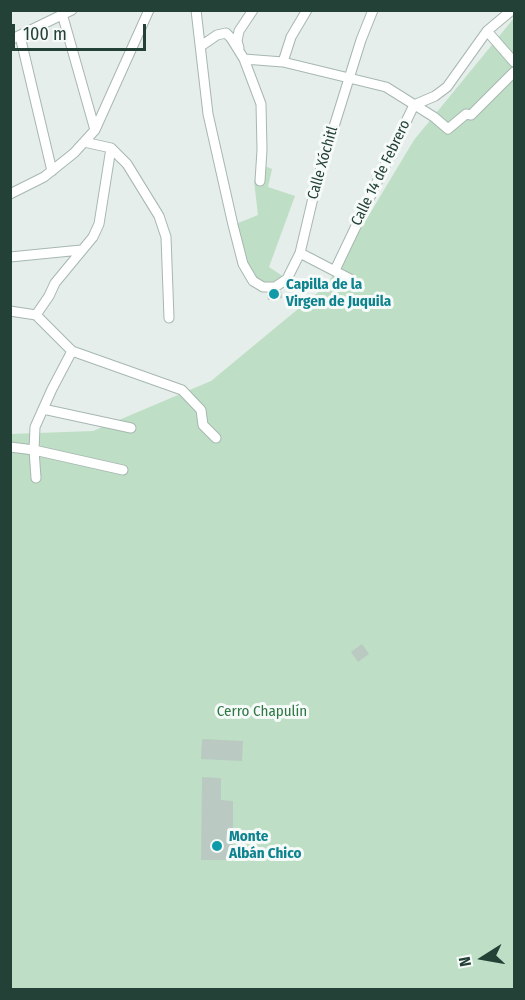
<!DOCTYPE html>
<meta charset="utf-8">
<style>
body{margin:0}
#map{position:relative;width:525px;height:1000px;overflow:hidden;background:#e5eeea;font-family:"Fira Sans Condensed",sans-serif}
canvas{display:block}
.frame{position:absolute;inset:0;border:12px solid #244137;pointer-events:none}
.north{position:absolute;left:453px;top:928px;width:60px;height:60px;-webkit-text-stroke:4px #f6faf8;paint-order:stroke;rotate:259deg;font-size:16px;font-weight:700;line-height:24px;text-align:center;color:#244137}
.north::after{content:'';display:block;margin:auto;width:21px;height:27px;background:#244137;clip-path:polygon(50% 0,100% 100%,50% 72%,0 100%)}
.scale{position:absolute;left:12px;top:24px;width:134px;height:27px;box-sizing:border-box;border:3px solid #244137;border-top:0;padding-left:8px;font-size:18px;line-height:21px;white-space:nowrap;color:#244137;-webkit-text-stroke:4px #f6faf8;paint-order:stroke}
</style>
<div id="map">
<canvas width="525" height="1000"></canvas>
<div class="frame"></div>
<div class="north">N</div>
<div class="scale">100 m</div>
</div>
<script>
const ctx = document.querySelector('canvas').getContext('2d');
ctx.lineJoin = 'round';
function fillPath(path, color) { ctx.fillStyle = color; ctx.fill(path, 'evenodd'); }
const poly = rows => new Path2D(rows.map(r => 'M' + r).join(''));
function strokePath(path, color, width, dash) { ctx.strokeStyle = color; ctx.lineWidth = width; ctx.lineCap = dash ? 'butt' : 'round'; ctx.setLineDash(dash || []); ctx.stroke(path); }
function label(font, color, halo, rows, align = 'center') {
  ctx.font = font + ' "Fira Sans Condensed",sans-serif'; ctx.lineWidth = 6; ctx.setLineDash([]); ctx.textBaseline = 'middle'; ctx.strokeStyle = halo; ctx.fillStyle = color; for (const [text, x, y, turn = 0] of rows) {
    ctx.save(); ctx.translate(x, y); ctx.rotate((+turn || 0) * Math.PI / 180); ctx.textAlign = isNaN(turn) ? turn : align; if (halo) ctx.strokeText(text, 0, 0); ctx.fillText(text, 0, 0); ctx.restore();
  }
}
fillPath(poly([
 [514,18,514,989,11,989,10,434,93,431,211,381,327,285,414,140],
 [265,166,272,169,268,187,295,196,269,267,287,279,275,287,253,281,233,225,258,215,254,181]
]), '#bedfc5');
fillPath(poly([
 [281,291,282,298,268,300,267,294],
 [362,644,369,654,358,662,351,652],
 [202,739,243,741,242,761,201,759],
 [202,777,221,778,221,800,233,801,233,860,201,860]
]), '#bac9c2');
const street = poly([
 [61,10,95,130],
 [196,10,208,114,233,225,243,264,253,281,263,287,275,287,287,279,300,253,317,181,361,40,373,10],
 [487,31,514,62],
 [20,36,52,171],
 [10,40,72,10],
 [201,46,217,35,226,33,231,38,244,59,261,104,262,150,260,181],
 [239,48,237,41,239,31,253,10],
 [244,59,283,62,386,87,434,117,448,129,466,114,471,115,514,72],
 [283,62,291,37,307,10],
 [84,142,111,148,127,164,159,216,166,237,169,318],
 [10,194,44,177,74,153,95,130,149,10],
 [300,253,352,280],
 [10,257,81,250],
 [335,270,414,105,435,96,447,87,487,31,512,10],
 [10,311,36,315,72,351,182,390,201,410,203,425,216,438],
 [36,315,49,296,55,283,93,237,99,224,111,148],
 [43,409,131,428],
 [10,447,34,450,123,470],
 [36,478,34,450,35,427,52,389,72,351]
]);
strokePath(street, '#a7b7b1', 11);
strokePath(street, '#fff', 9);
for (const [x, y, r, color] of [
 [274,294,6,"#0f9aa8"],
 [217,846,6,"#0f9aa8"]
]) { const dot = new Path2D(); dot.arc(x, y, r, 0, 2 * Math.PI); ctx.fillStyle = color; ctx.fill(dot); strokePath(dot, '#f6faf8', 2); }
label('15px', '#244137', '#f6faf8', [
 ["Calle Xóchitl",323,163,-74],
 ["Calle 14 de Febrero",381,173,-64]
]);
label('bold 15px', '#0d838f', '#f6faf8', [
 ["Capilla de la",286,285],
 ["Virgen de Juquila",286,302],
 ["Monte",229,837],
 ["Albán Chico",229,854]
], 'left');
label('15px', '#2e7845', '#f6faf8', [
 ["Cerro Chapulín",262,712]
]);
</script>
